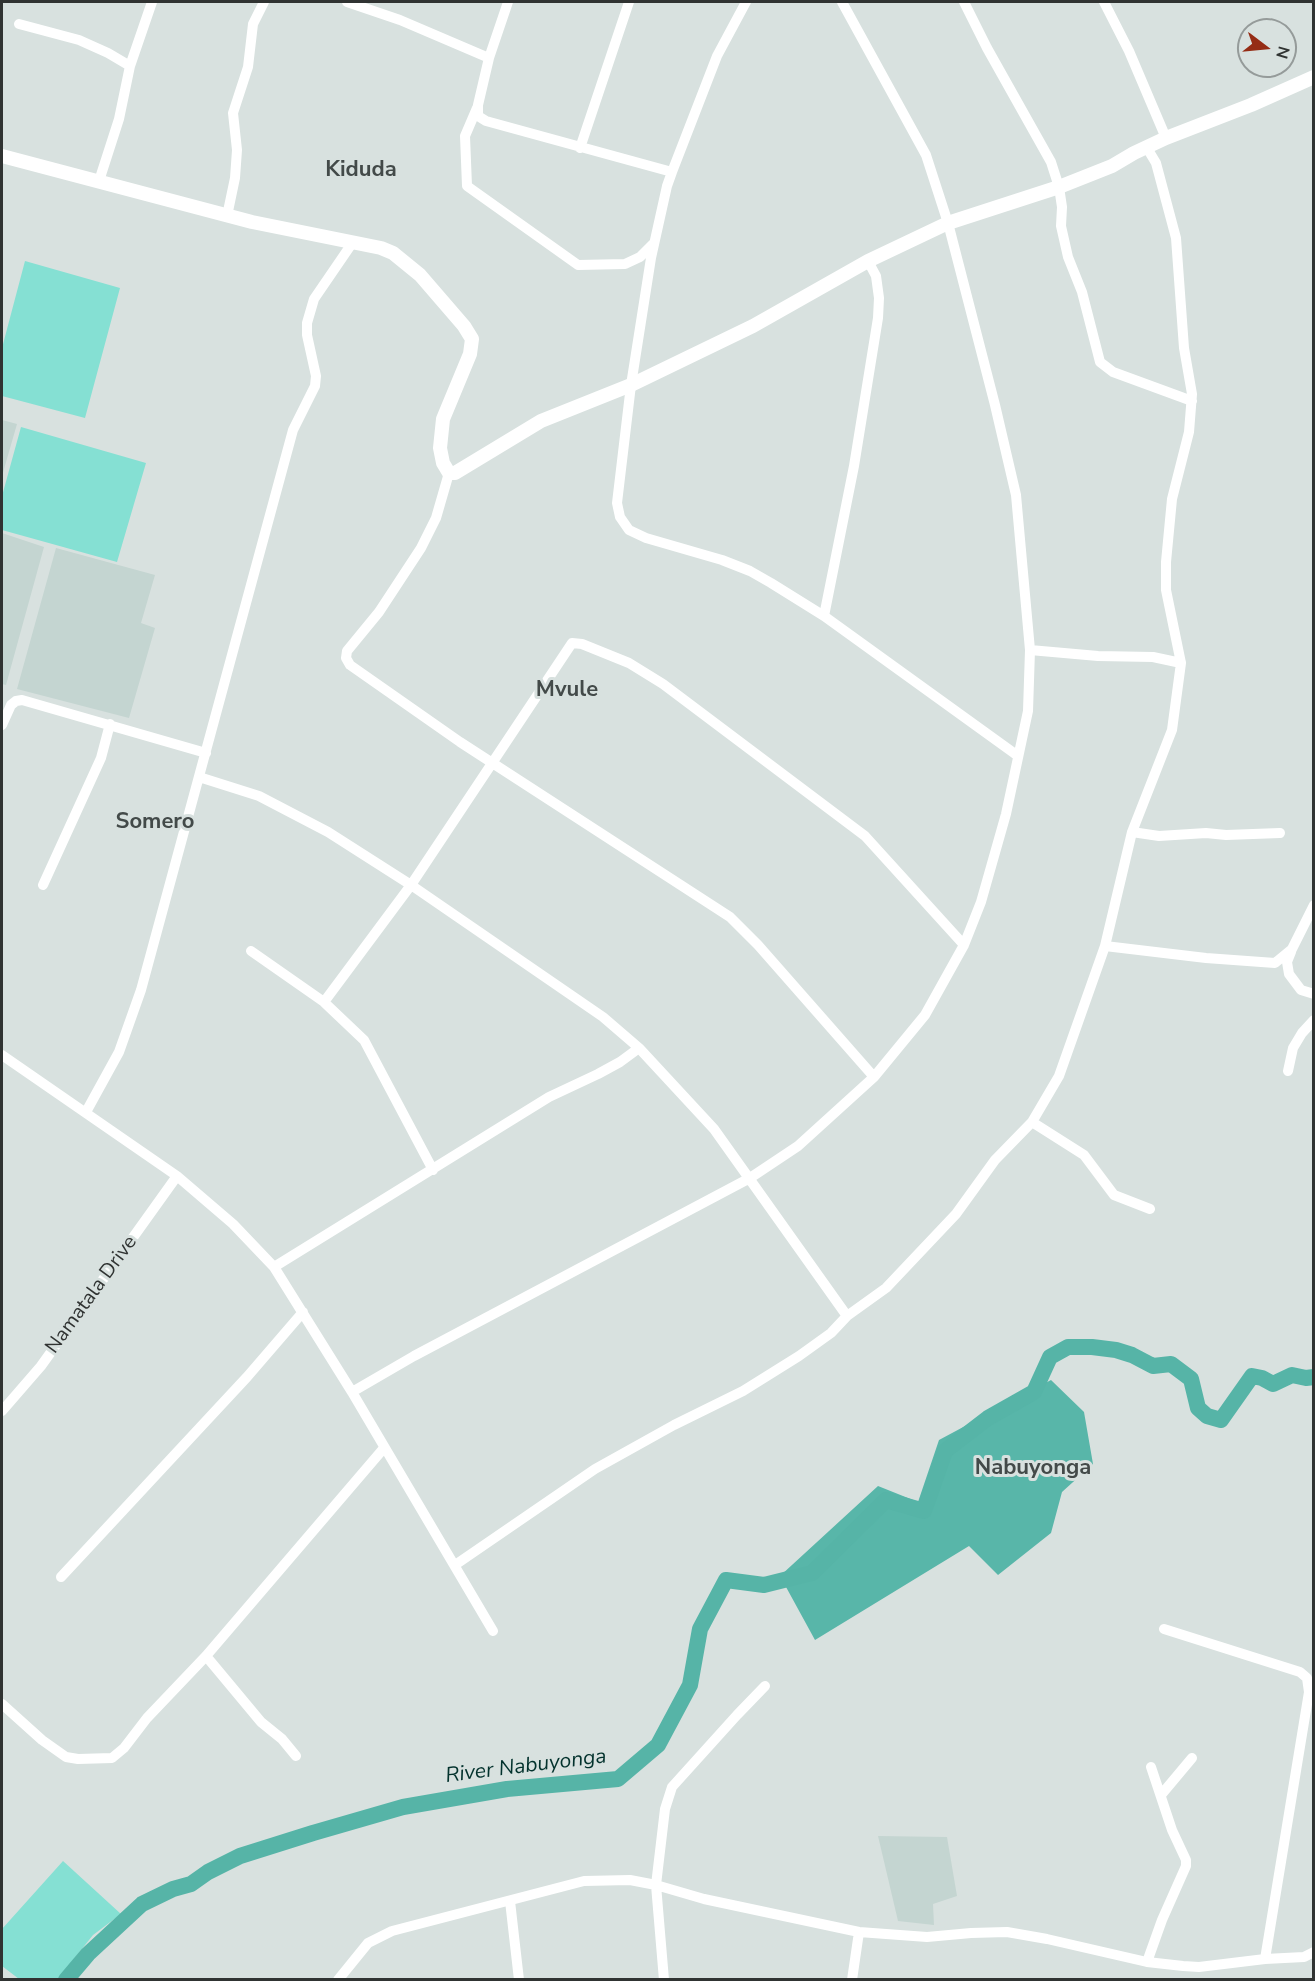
<!DOCTYPE html>
<style>
body{margin:0}
#map{position:relative;width:1315px;height:1981px;overflow:hidden;background:#d8e1df;font-family:"Nunito Sans",sans-serif}
canvas{display:block}
.frame{position:absolute;inset:0;border:3px solid #303332;pointer-events:none}
.north{position:absolute;left:1237px;top:18px;width:60px;height:60px;box-sizing:border-box;background:#d8e1df;border:2px solid #959b9a;border-radius:50%;rotate:106deg;font-size:16px;font-weight:700;line-height:24px;text-align:center;color:#303332}
.north::after{content:'';display:block;margin:auto;width:21px;height:27px;background:#952c15;clip-path:polygon(50% 0,100% 100%,50% 72%,0 100%)}
</style>
<div id="map">
<canvas width="1315" height="1981"></canvas>
<div class="frame"></div>
<div class="north">N</div>
</div>
<script>
const ctx = document.querySelector('canvas').getContext('2d');
ctx.lineJoin = 'round';
function fillPath(path, color) { ctx.fillStyle = color; ctx.fill(path, 'evenodd'); }
const poly = rows => new Path2D(rows.map(r => 'M' + r).join(''));
function strokePath(path, color, width, dash) { ctx.strokeStyle = color; ctx.lineWidth = width; ctx.lineCap = dash ? 'butt' : 'round'; ctx.setLineDash(dash || []); ctx.stroke(path); }
function label(font, color, halo, rows, align = 'center') {
  ctx.font = font + ' "Nunito Sans",sans-serif'; ctx.lineWidth = 6; ctx.setLineDash([]); ctx.textBaseline = 'middle'; ctx.strokeStyle = halo; ctx.fillStyle = color; for (const [text, x, y, turn = 0] of rows) {
    ctx.save(); ctx.translate(x, y); ctx.rotate((+turn || 0) * Math.PI / 180); ctx.textAlign = isNaN(turn) ? turn : align; if (halo) ctx.strokeText(text, 0, 0); ctx.fillText(text, 0, 0); ctx.restore();
  }
}
fillPath(poly([
 [2,420,17,424,2,476],
 [2,533,44,547,6,685,2,684],
 [56,548,155,575,141,623,155,628,129,718,17,689],
 [878,1836,947,1837,957,1896,933,1904,934,1925,898,1921]
]), '#c4d5d1');
fillPath(poly([
 [25,261,120,288,85,418,2,396,2,348],
 [21,427,146,463,117,562,2,530,2,496],
 [63,1861,121,1914,93,1935,58,1979,19,1979,2,1966,2,1929]
]), '#85e0d3');
fillPath(poly([
 [1051,1380,1084,1412,1093,1464,1062,1492,1051,1533,998,1575,969,1546,815,1640,780,1576,878,1486,918,1502,939,1440]
]), '#58b6a9');
strokePath(poly([
 [66,1980,88,1954,142,1904,173,1889,191,1884,208,1872,240,1856,313,1833,403,1807,507,1789,618,1779,658,1745,690,1685,700,1629,726,1580,764,1585,812,1573,886,1500,924,1511,945,1451,988,1418,1034,1392,1050,1357,1068,1347,1092,1347,1116,1350,1132,1355,1153,1366,1171,1364,1191,1379,1198,1408,1207,1416,1221,1420,1252,1376,1262,1378,1273,1384,1292,1375,1306,1378,1314,1377]
]), '#56b4a7', 16);
strokePath(poly([
 [347,2,400,20,489,58],
 [508,2,489,58,478,105,478,116,486,121,672,172,667,186,651,258,631,385,617,503,620,517,629,530,646,538,722,560,750,571,771,583,824,616,1018,756],
 [964,2,987,48,1051,162,1059,187,1062,207,1061,226,1068,257,1082,292,1100,362,1113,372,1192,401],
 [1104,2,1129,51,1166,138],
 [19,24,79,40,108,53,130,66],
 [477,108,465,136,467,186,578,265,625,264,640,257,654,243],
 [580,148,629,2],
 [1147,148,1156,163,1176,238,1184,348,1192,394,1189,432,1172,499,1166,562,1166,590,1181,663],
 [672,172,717,56,746,2],
 [99,181,119,119,130,66,152,2],
 [227,216,235,178,237,150,233,113,248,67,253,24,264,2],
 [449,473,436,518,421,548,379,612,347,651,346,658,350,665,460,742,730,917,758,945,874,1077],
 [824,616,854,466,878,318,879,298,876,276,868,261],
 [2,725,11,705,16,701,22,700,206,753],
 [199,777,259,796,328,832,411,885,603,1017,639,1048,714,1129,847,1316],
 [1132,832,1159,836,1206,833,1226,835,1280,833],
 [43,885,101,758,110,724],
 [1105,946,1206,958,1275,963,1292,949,1314,905],
 [251,951,324,1002,364,1040,433,1170],
 [1291,952,1287,962,1289,974,1301,990,1314,994],
 [324,1002,411,885,572,643,582,644,629,663,663,684,865,836,964,945],
 [2,1055,177,1176,233,1224,274,1267,352,1392,493,1631],
 [1288,1071,1293,1048,1302,1033,1314,1020],
 [86,1112,119,1052,141,990,293,430,315,386,316,376,307,335,307,323,314,299,353,242],
 [1032,1122,1084,1155,1114,1195,1150,1209],
 [274,1267,549,1097,598,1074,620,1062,639,1048],
 [352,1392,414,1356,750,1178,798,1146,874,1077,925,1015,964,945,981,902,1006,814,1028,711,1030,650,1016,495,995,405,948,223,926,155,842,2],
 [2,1411,41,1366,177,1176],
 [455,1565,595,1469,674,1425,743,1391,799,1356,831,1333,847,1316,886,1288,956,1214,995,1160,1032,1122,1059,1076,1105,946,1132,832,1172,730,1181,663,1153,657,1098,656,1030,650],
 [61,1577,247,1377,303,1312],
 [1164,1629,1300,1672,1307,1678,1309,1692,1265,1959],
 [206,1656,261,1722,282,1739,296,1756],
 [2,1704,42,1740,66,1757,78,1759,112,1758,124,1748,147,1718,206,1656,384,1448],
 [1161,1795,1192,1758],
 [510,1901,519,1980],
 [1147,1962,1162,1920,1186,1866,1186,1860,1172,1830,1151,1767],
 [338,1980,368,1943,392,1931,584,1881,630,1880,656,1885,704,1899,859,1932,927,1937,971,1933,1007,1932,1047,1939,1147,1962,1183,1966,1199,1967,1265,1959,1304,1957,1314,1952],
 [664,1980,656,1885,665,1809,672,1787,737,1715,765,1686],
 [852,1980,859,1932]
]), '#fff', 10);
strokePath(poly([
 [2,156,252,222,381,248,393,253,420,275,464,326,472,339,470,354,443,419,440,448,443,463,449,473,455,473,541,421,631,385,753,326,868,261,948,223,1059,187,1112,166,1134,153,1166,138,1251,105,1314,77]
]), '#fff', 14);
label('20px', '#303332', '#d8e1df', [
 ["Namatala Drive",92,1295,-54]
]);
label('italic 21px', '#03322d', '#d8e1df', [
 ["River Nabuyonga",526,1767,-7]
]);
label('bold 22px', '#434a49', '#d8e1df', [
 ["Kiduda",361,171],
 ["Mvule",567,691],
 ["Somero",155,823],
 ["Nabuyonga",1033,1469]
]);
</script>
